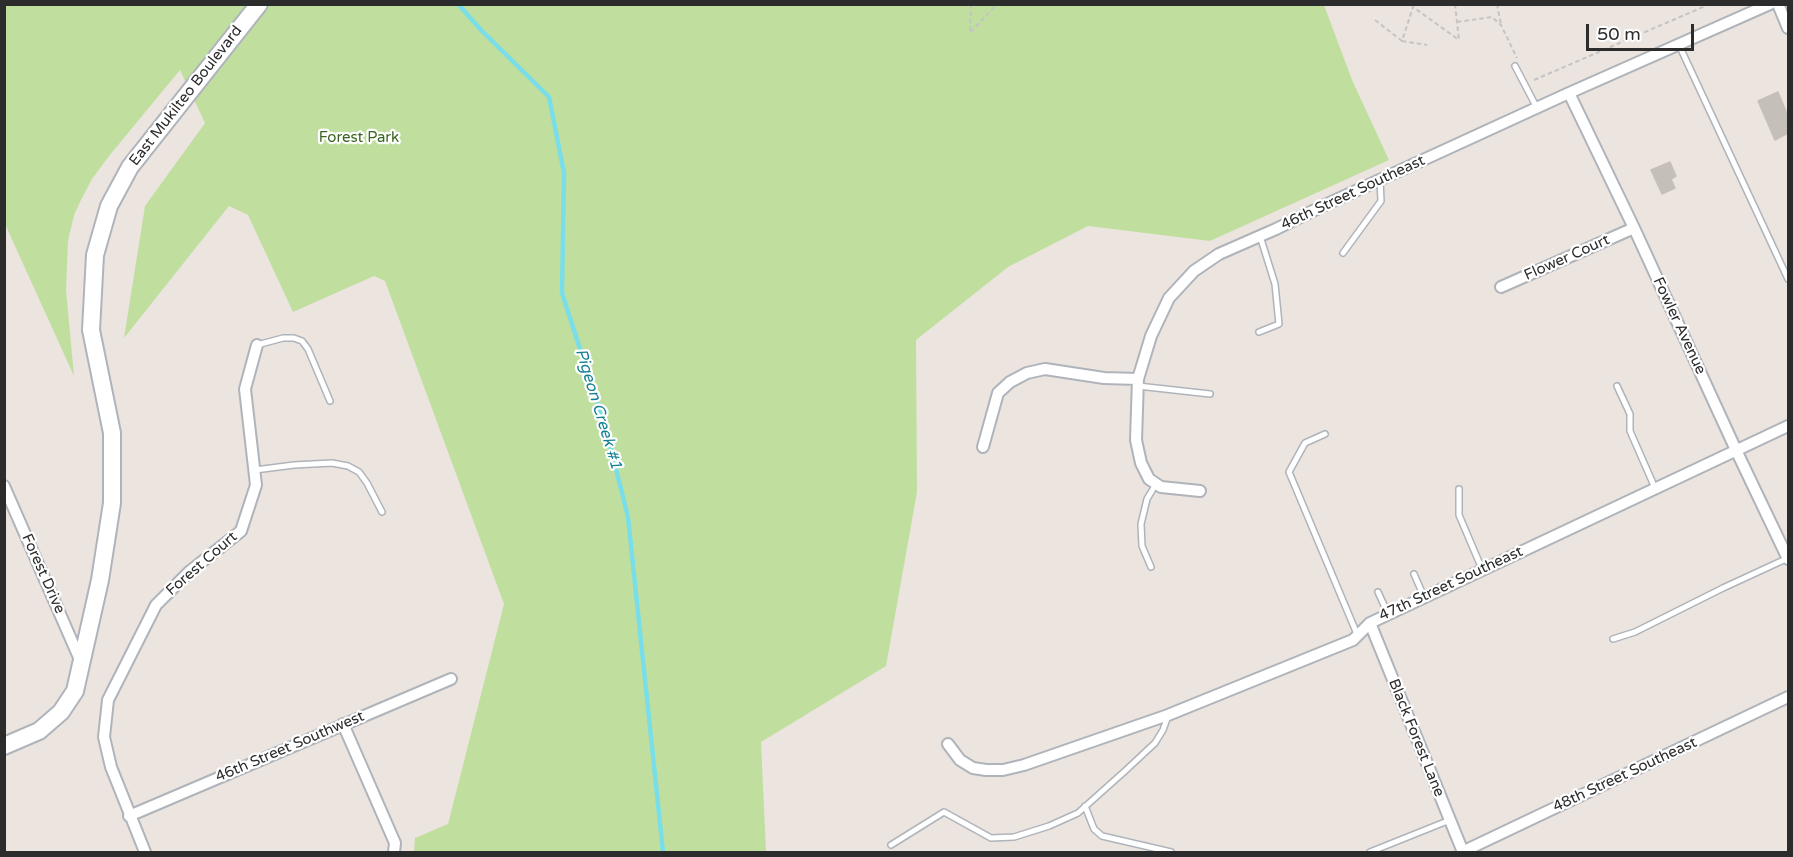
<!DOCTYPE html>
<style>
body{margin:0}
#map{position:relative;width:1793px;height:857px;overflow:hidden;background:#ece4df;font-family:"Varela Round",sans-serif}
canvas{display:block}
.frame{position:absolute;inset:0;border:6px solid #2c2c2c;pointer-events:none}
.scale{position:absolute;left:1586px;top:24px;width:108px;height:27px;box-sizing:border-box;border:3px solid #2c2c2c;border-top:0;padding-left:8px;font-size:18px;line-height:21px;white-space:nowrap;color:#2c2c2c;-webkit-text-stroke:4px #fff;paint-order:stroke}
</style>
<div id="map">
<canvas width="1793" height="857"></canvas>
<div class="frame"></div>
<div class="scale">50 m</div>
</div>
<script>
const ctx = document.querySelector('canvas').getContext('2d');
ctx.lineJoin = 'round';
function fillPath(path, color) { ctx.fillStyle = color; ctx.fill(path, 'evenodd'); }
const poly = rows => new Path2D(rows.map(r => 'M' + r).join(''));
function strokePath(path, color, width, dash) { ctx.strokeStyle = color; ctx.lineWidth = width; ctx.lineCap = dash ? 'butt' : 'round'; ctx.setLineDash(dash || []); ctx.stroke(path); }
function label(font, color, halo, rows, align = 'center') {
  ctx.font = font + ' "Varela Round",sans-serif'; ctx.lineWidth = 4.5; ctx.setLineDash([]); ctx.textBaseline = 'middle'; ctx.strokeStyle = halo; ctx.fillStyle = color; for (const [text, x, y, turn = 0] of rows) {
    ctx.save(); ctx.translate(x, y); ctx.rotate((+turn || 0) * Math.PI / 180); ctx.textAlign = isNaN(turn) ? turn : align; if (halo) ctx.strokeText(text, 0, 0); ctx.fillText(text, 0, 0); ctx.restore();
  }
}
fillPath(poly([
 [996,4,1324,5,1352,80,1389,160,1210,241,1088,226,1008,267,916,340,917,492,886,666,761,742,766,852,414,852,415,838,448,824,504,604,385,281,374,276,293,312,248,215,229,206,124,338,145,206,205,123,180,70,109,156,92,179,81,200,74,215,68,241,66,290,74,376,5,224,4,5,994,5,992,6]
]), '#c0df9f');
strokePath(poly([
 [458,4,481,30,549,97,564,173,562,293,607,433,628,517,663,852]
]), '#79dee7', 4.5);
const building = poly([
 [1778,92,1788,116,1788,133,1775,140,1758,101,1778,92],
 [1670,162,1676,176,1671,179,1675,188,1662,194,1651,170,1670,162]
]);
fillPath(building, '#c5bfba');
strokePath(building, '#c8bfb8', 1.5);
const service = poly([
 [1679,45,1788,279],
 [1515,66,1537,108],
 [1343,253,1381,201,1380,179],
 [1259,332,1279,324,1275,284,1260,236],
 [257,345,283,338,294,338,302,341,308,349,330,401],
 [1138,386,1210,394],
 [1617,386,1630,414,1630,431,1655,488],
 [1325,434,1305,443,1289,472,1357,634],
 [255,470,294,465,332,463,348,466,359,472,367,483,382,512],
 [1459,489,1459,515,1482,569],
 [1151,567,1142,546,1141,524,1147,499,1156,484],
 [1414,574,1424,597],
 [1378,592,1388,614],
 [1613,639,1635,632,1723,588,1788,558],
 [1085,806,1094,829,1102,836,1171,852],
 [891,845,944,812,991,838,1014,837,1049,826,1078,813,1125,771,1155,743,1163,730,1168,716],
 [1370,852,1450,820]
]);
const minor = poly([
 [1778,4,1788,28],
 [1569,93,1634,228,1736,450,1788,559],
 [1501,287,1634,228],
 [983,447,998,393,1010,382,1027,373,1045,369,1104,378,1138,379],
 [4,486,81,662],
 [1200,491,1161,487,1149,479,1141,463,1136,440,1138,379,1151,336,1169,298,1194,271,1219,254,1276,229,1327,204,1569,93,1770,4],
 [1370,623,1463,852],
 [343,724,395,843,394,852],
 [948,744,960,760,973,768,986,770,1003,770,1024,765,1168,715,1353,640,1370,623,1788,426],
 [129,816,451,679],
 [145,852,111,767,104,737,108,700,156,605,189,572,241,531,256,485,245,389,257,345],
 [1462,852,1788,697]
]);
const secondary = poly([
 [4,746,39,731,61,712,75,691,100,580,112,503,112,433,91,330,95,255,109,206,130,167,259,4]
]);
strokePath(service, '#afb4bb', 8);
strokePath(minor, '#afb4bb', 14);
strokePath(secondary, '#afb4bb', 20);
strokePath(poly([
 [971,4,970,33,997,4],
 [1412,4,1413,7,1459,40],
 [1455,4,1459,40],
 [1497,4,1501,25],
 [1375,20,1402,41,1413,7],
 [1457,22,1492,17,1501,25,1517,58],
 [1402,41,1427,45],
 [1534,80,1710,4]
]), '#c4c4c4', 2, [4.5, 3]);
strokePath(service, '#fff', 5);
strokePath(minor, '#fff', 10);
strokePath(secondary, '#fff', 16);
label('15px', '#2c2c2c', '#fff', [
 ["East Mukilteo Boulevard",186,96,-52],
 ["46th Street Southeast",1353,193,-25],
 ["Flower Court",1567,258,-24],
 ["Fowler Avenue",1679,326,65],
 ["Forest Court",202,564,-41],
 ["Forest Drive",43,574,66],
 ["47th Street Southeast",1451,584,-25],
 ["Black Forest Lane",1416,738,68],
 ["46th Street Southwest",290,747,-23],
 ["48th Street Southeast",1625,775,-25]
]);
label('15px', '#3a651f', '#fff', [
 ["Forest Park",359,138]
]);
label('italic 16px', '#168095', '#fff', [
 ["Pigeon Creek #1",598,409,73]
]);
</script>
